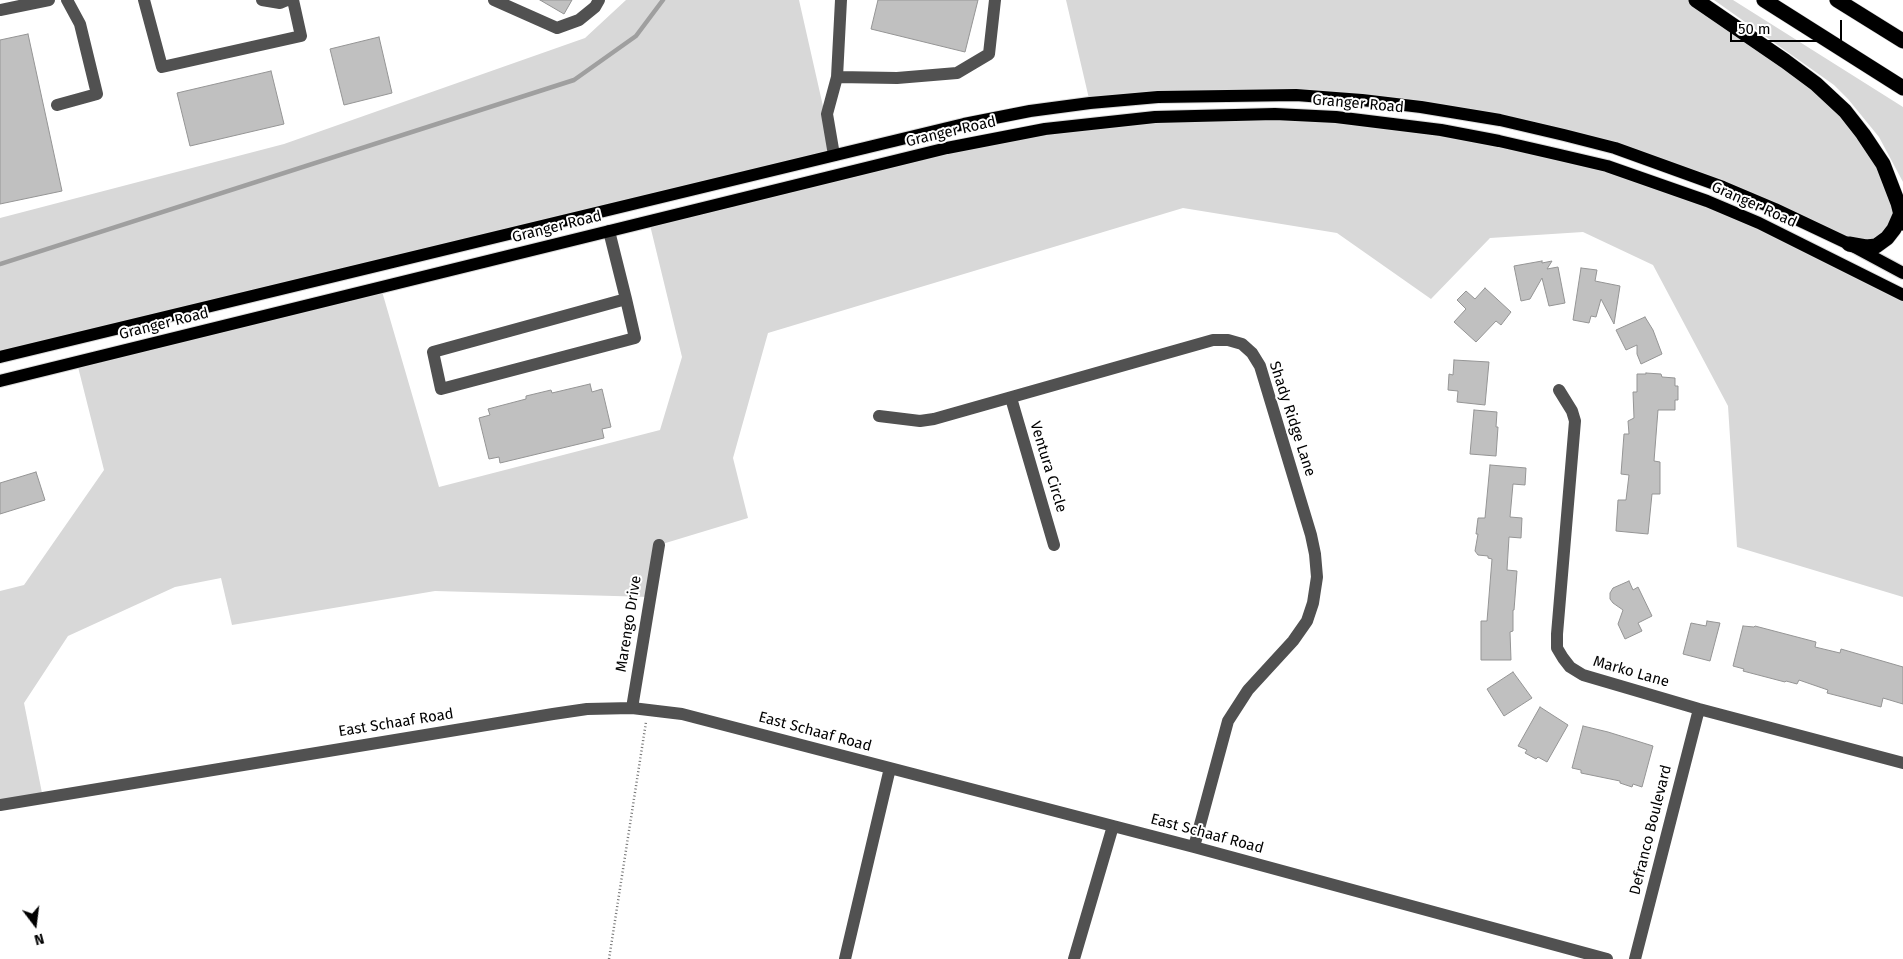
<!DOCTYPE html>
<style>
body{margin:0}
#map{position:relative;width:1903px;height:959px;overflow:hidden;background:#fff;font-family:"Fira Sans",sans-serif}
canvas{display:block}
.north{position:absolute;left:10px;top:899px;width:50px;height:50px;-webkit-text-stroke:4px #fff;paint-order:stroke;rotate:165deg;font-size:14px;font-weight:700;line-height:20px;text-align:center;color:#000}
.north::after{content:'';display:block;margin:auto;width:18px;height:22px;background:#000;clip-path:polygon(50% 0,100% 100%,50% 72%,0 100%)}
.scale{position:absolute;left:1730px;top:20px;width:112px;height:22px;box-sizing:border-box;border:2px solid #000;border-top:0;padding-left:6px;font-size:15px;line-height:18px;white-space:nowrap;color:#000;-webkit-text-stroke:4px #fff;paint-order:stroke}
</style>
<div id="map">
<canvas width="1903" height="959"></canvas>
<div class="north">N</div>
<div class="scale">50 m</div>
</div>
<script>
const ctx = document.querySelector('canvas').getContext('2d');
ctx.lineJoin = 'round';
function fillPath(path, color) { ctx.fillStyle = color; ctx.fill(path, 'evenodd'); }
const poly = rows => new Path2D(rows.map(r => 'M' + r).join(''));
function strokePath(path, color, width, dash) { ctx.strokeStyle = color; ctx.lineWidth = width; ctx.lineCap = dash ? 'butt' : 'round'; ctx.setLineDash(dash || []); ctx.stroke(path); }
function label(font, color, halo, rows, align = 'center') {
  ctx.font = font + ' "Fira Sans",sans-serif'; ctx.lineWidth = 4; ctx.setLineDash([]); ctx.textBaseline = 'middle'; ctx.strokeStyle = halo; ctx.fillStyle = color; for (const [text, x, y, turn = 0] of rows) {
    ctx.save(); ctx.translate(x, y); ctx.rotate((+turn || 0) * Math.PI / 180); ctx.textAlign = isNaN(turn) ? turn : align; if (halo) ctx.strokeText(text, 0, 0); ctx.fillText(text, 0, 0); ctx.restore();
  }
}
fillPath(poly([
 [626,0,799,0,834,155,0,357,0,218,284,144,585,38],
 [1066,0,1696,0,1845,111,1898,203,1894,229,1866,247,1775,209,1564,135,1362,100,1090,103],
 [1714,0,1733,0,1903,107,1903,182,1879,137,1848,99,1834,85],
 [1155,117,1394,123,1659,183,1903,295,1903,597,1737,547,1728,406,1653,265,1583,232,1490,238,1431,299,1337,233,1183,208,768,333,733,458,748,518,659,545,650,597,435,591,232,625,221,578,175,587,68,636,24,703,43,798,0,805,0,591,24,585,104,470,77,363,381,288,439,487,660,430,682,357,649,221,947,148]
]), '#d8d8d8');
strokePath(poly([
 [0,264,574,80,636,36,663,0]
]), '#9f9f9f', 4.5);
const building = poly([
 [540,0,572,0,564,14,540,0],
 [878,0,978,0,965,52,871,29,878,0],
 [28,34,62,191,0,204,0,40,28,34],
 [379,37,392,93,344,105,330,49,379,37],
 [271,71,284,124,190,146,177,93,271,71],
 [1542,261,1542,263,1552,261,1547,269,1558,267,1565,303,1549,306,1542,278,1530,299,1521,301,1514,266,1542,261],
 [1581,268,1597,270,1595,281,1620,286,1614,324,1601,299,1596,317,1591,316,1589,323,1573,320,1581,268],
 [1485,288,1511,312,1501,325,1496,321,1476,342,1454,322,1466,309,1457,300,1466,291,1475,299,1485,288],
 [1645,317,1653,330,1662,354,1641,364,1637,354,1637,345,1626,350,1616,330,1645,317],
 [1454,360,1489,362,1485,405,1457,402,1458,391,1448,390,1449,374,1453,375,1454,360],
 [1646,373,1661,374,1662,377,1675,378,1675,386,1678,386,1678,400,1675,400,1675,410,1658,410,1654,461,1660,462,1660,494,1652,494,1648,534,1616,531,1618,500,1626,500,1629,475,1621,474,1624,434,1629,434,1628,421,1634,418,1633,392,1637,392,1637,374,1646,374,1646,373],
 [590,384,592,392,602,389,611,427,602,429,604,438,500,463,499,457,489,459,479,418,490,415,488,409,526,399,526,396,551,390,552,393,590,384],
 [1474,410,1497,412,1496,427,1498,427,1496,456,1470,454,1474,410],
 [1490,465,1526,468,1525,485,1513,484,1510,517,1522,518,1521,538,1509,537,1507,570,1517,571,1514,610,1513,610,1513,631,1510,632,1511,660,1481,660,1481,621,1487,621,1492,559,1488,558,1488,556,1478,555,1475,551,1478,534,1476,534,1478,518,1485,518,1490,465],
 [36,472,45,500,0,514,0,483,36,472],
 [1629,581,1633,590,1638,587,1652,616,1638,623,1642,631,1625,639,1618,624,1623,610,1613,603,1610,599,1610,593,1613,588,1629,581],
 [1707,621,1720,623,1710,661,1683,654,1691,623,1706,626,1707,621],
 [1743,626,1754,627,1755,626,1816,642,1815,647,1840,653,1841,649,1903,667,1903,704,1883,698,1881,707,1827,693,1828,690,1799,680,1797,684,1786,681,1785,682,1743,671,1744,669,1733,666,1743,626],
 [1513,672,1532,698,1504,716,1487,689,1513,672],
 [1540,707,1568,725,1547,762,1538,757,1536,759,1525,753,1527,750,1518,746,1540,707],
 [1583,726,1608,732,1653,746,1642,787,1633,784,1632,787,1620,783,1620,781,1581,773,1581,770,1572,768,1583,726]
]);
fillPath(building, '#c0c0c0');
strokePath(building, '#959595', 1);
const major = poly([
 [0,357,964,124,1030,111,1090,103,1158,97,1296,95,1362,100,1421,107,1500,120,1564,135,1615,148,1723,187,1775,209,1849,244,1903,273],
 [0,381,947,148,1045,129,1155,117,1275,114,1336,117,1441,130,1499,141,1560,155,1607,166,1707,201,1759,223,1903,295]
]);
const highway = poly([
 [1696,0,1785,61,1816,84,1845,111,1863,134,1883,164,1898,203,1903,223],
 [1764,0,1903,88],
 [1837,0,1903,41],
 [1849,244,1866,247,1876,246,1887,238,1894,229,1901,213]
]);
strokePath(major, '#dbdbdb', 14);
strokePath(highway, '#dbdbdb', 16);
strokePath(poly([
 [609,959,646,722]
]), '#737373', 2.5, [1, 2.5]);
strokePath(poly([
 [144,0,162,67,301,36,293,0],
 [262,0,280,3,287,0],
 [494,0,557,28,579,20,595,7,599,0],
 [0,10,49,0],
 [837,77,897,78,957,73,989,54,995,0],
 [57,105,97,94,80,24,67,0],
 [834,155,827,114,837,77,841,0],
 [609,231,626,299,635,338,441,389,433,352,626,299],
 [1559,390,1572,411,1575,421,1557,634,1557,648,1563,658,1570,667,1583,675,1699,709,1903,763],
 [1011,398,1054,545],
 [879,416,920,421,934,419,1213,340,1228,340,1242,344,1252,353,1260,366,1311,535,1315,554,1317,577,1313,603,1307,621,1293,641,1248,690,1228,721,1194,847],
 [632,708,659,545],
 [0,805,553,714,587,709,632,708,682,714,1194,847,1607,959],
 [845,959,890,768],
 [1074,959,1113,826],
 [1635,959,1699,709]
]), '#515151', 12);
strokePath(major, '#000', 12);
strokePath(highway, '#000', 15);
label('15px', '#000', '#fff', [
 ["Granger Road",1358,104,5],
 ["Granger Road",951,132,-13],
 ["Granger Road",1754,205,24],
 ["Granger Road",557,227,-14],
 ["Granger Road",164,324,-14],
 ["Shady Ridge Lane",1292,419,72],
 ["Ventura Circle",1048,467,73],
 ["Marengo Drive",629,624,-81],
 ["Marko Lane",1631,672,16],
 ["East Schaaf Road",396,723,-9],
 ["East Schaaf Road",815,732,15],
 ["Defranco Boulevard",1651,830,-76],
 ["East Schaaf Road",1207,834,15]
]);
</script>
